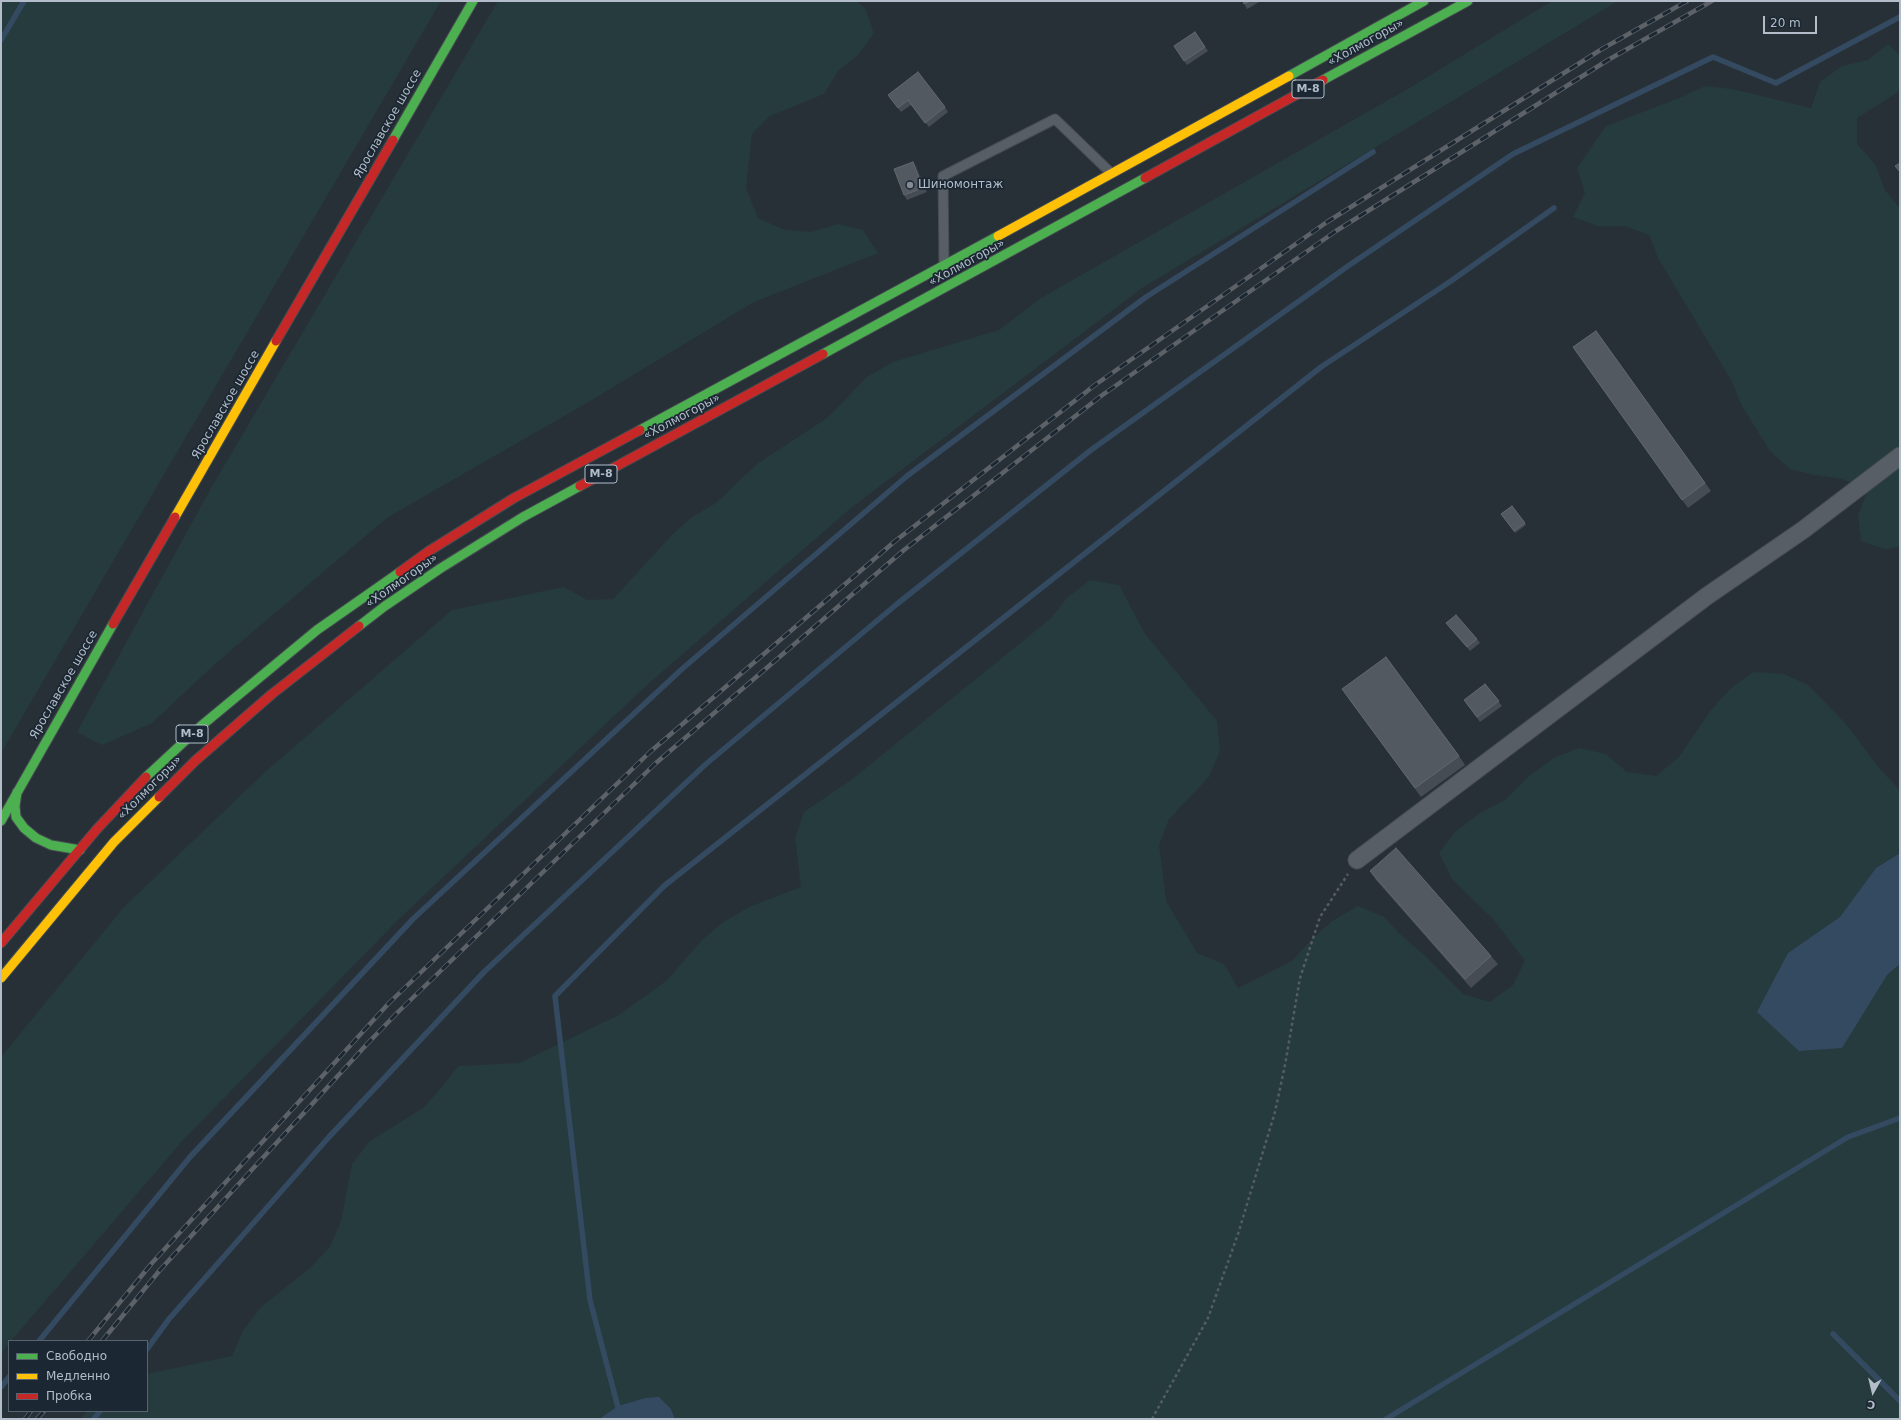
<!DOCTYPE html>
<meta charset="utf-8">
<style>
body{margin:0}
#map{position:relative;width:1901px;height:1420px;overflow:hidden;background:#283037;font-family:"DejaVu Sans",sans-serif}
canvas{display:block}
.frame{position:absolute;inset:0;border:2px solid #b2bdc9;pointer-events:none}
.legend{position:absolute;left:8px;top:1340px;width:140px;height:72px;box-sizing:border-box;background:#1b2732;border:1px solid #57636e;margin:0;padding:5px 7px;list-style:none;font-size:12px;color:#b2bdc9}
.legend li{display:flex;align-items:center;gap:8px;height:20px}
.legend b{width:20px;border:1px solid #57636e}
.north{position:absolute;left:1853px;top:1372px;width:40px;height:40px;-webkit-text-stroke:3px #1b2732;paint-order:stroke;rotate:188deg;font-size:11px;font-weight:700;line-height:16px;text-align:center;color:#b2bdc9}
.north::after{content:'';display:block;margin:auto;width:14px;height:18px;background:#b2bdc9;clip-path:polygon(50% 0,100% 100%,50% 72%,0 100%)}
.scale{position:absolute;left:1763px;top:16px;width:54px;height:18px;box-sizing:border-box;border:2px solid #b2bdc9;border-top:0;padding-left:5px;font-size:12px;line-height:14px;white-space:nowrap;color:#b2bdc9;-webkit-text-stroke:3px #1b2732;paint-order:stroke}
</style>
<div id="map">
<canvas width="1901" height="1420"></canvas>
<div class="frame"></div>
<ul class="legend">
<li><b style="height:5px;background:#4caf50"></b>Свободно</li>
<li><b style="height:5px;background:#ffc107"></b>Медленно</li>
<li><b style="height:5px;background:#c62828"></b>Пробка</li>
</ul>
<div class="north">С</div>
<div class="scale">20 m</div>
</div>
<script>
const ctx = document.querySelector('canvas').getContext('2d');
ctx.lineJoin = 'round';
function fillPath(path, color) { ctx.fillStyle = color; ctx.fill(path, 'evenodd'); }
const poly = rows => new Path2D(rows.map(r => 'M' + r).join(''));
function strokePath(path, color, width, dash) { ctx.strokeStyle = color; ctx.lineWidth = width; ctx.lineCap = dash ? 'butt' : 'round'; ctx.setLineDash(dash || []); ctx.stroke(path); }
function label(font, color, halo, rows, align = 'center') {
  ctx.font = font + ' "DejaVu Sans",sans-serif'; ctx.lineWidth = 3.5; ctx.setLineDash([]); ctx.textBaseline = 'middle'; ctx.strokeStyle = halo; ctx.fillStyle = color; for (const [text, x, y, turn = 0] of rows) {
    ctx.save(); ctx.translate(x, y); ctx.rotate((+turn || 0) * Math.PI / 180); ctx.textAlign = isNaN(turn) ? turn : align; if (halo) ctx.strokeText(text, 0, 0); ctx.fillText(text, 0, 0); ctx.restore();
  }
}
fillPath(poly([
 [1,1,441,1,1,753],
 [498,1,856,1,865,8,874,33,859,54,838,71,824,94,770,116,752,134,746,188,758,218,785,230,811,232,838,224,863,230,878,253,754,302,580,407,388,517,215,664,152,723,102,745,77,732,211,488],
 [1552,1,1618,1,1142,288,851,508,647,685,400,918,184,1139,11,1341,9,1341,9,1344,1,1353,1,1057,124,907,264,773,452,610,564,587,587,600,613,599,672,535,692,517,716,503,757,464,827,418,867,377,893,362,999,330,1041,298,1406,90],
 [1888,44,1900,55,1900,91,1857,118,1857,144,1875,164,1885,190,1900,208,1900,547,1885,549,1861,541,1858,516,1867,491,1843,479,1814,475,1790,469,1770,451,1742,406,1731,380,1658,258,1649,235,1625,226,1598,226,1573,217,1585,193,1577,168,1606,126,1682,97,1705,86,1732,89,1811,108,1820,82,1842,66,1868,60],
 [1090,580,1119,585,1145,634,1217,721,1220,751,1209,777,1169,819,1159,845,1166,901,1197,953,1224,964,1238,988,1292,961,1311,940,1332,921,1358,906,1384,917,1402,936,1423,954,1463,994,1490,1002,1513,985,1525,961,1494,920,1452,879,1439,853,1455,832,1480,813,1505,800,1529,776,1554,758,1579,748,1606,754,1627,772,1656,776,1679,757,1711,710,1730,689,1753,672,1784,674,1808,685,1847,725,1879,768,1900,790,1900,853,1876,868,1841,917,1788,953,1887,975,1900,964,1900,1419,675,1419,671,1409,645,1398,618,1406,599,1419,81,1419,87,1411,147,1411,147,1374,232,1356,243,1331,261,1307,310,1268,330,1247,341,1221,352,1164,370,1141,423,1108,442,1087,458,1066,519,1063,619,1015,666,981,702,940,722,923,749,907,801,887,795,838,804,812,851,780,1050,619,1067,598]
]), '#253b3d');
fillPath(poly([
 [1900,853,1900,964,1887,975,1842,1048,1799,1051,1757,1012,1788,953,1840,917,1876,868],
 [659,1397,671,1409,675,1419,599,1419,618,1406,645,1398]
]), '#344a61');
strokePath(poly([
 [1,40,24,1],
 [1833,1334,1900,1401],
 [39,1341,190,1157,413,919,682,669,907,476,1146,297,1373,152],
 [147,1349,169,1319,329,1137,484,972,706,764,897,604,1091,450,1348,266,1513,154,1713,57,1776,83,1900,17],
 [1,1387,9,1377],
 [94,1419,100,1411],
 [621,1419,590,1300,555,996,664,886,1321,367,1451,281,1554,208],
 [1386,1419,1848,1137,1900,1118]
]), '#344a61', 5.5);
const lane = poly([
 [944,265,943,176,1055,119,1111,173]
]);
const street = poly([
 [1357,860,1707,596,1803,530,1900,456]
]);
const fast = poly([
 [1289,76,1424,1],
 [1323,80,1468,1],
 [393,140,473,1],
 [823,354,1145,178],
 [640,430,998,236],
 [359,626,385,606,441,568,523,517,580,486],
 [146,777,201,726,317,630,400,572],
 [17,792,15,806,16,817,24,828,36,838,51,845,80,850],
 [1,821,113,624]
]);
const slow = poly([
 [998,236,1289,76],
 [175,517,276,341],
 [1,978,114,842,159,797]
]);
const jam = poly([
 [1145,178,1323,80],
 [276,341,393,140],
 [580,486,823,354],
 [400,572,429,551,514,498,640,430],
 [113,624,175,517],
 [159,797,195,761,272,694,359,626],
 [1,943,97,829,146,777]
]);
strokePath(lane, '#464c52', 11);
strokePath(street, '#464c52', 19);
strokePath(fast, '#464c52', 11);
strokePath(slow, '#464c52', 11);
strokePath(jam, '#464c52', 11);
strokePath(poly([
 [1152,1419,1208,1318,1238,1234,1275,1112,1285,1065,1300,978,1320,917,1348,874]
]), '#565d62', 2.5, [3, 3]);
strokePath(lane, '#585e65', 9);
strokePath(street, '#585e65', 17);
strokePath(fast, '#4caf50', 9);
strokePath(slow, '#ffc107', 9);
strokePath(jam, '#c62828', 9);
const rail = poly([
 [88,1341,152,1263,389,1003,650,752,894,542,1095,385,1327,222,1602,49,1687,1],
 [102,1341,160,1270,368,1043,398,1012,656,763,904,550,1101,396,1336,231,1608,60,1712,1],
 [25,1419,31,1411],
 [37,1419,44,1411]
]);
strokePath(rail, '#5c6268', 4.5);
strokePath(rail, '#1b2732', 3, [9]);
fillPath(poly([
 [1243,1,1261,1,1247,9],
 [1195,32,1208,51,1187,65,1174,46],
 [888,95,945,107,948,112,929,127,911,105,901,112],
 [913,162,916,166,927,192,907,200,904,195],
 [1596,331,1711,491,1688,508,1573,347],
 [1512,506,1526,525,1515,533,1501,514],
 [1446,623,1477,639,1480,643,1470,651],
 [1485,684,1502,706,1480,722,1467,704],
 [1348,698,1459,756,1465,765,1421,797],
 [1370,871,1491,956,1498,964,1471,988,1376,880]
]), '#464c53');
fillPath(poly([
 [913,162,916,166,927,192,923,188]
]), '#353c42');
const building = poly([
 [1243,1,1250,1,1244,4,1243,1],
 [1195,32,1205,47,1184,61,1174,46,1195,32],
 [918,72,945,107,925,123,908,100,898,108,888,95,918,72],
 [913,162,923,188,904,195,894,169,913,162],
 [1900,163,1900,172,1895,166,1900,163],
 [1596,331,1705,483,1682,500,1573,347,1596,331],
 [1512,506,1525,523,1514,531,1501,514,1512,506],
 [1456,615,1477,639,1467,647,1446,623,1456,615],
 [1386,657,1459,756,1415,788,1342,689,1386,657],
 [1485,684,1499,701,1477,717,1464,700,1485,684],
 [1396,848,1491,956,1465,979,1370,871,1396,848]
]);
fillPath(building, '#525960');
strokePath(building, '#616870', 1);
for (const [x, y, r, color] of [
 [910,185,4,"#828c96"]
]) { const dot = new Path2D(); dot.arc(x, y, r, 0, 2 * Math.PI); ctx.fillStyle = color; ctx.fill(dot); strokePath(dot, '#1b2732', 1.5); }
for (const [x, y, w] of [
 [1308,89,32],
 [601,474,32],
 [192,734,32]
]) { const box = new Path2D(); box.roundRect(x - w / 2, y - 9, w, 18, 3); ctx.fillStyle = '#1b2732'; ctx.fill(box); strokePath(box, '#b2bdc9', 1); }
label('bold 11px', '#b2bdc9', null, [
 ["М-8",1308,89],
 ["М-8",601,474],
 ["М-8",192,734]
]);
label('12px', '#b2bdc9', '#1b2732', [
 ["«Холмогоры»",1366,43,-29],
 ["Ярославское шоссе",388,124,-60],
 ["«Холмогоры»",967,263,-29],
 ["Ярославское шоссе",226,405,-60],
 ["«Холмогоры»",682,417,-28],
 ["«Холмогоры»",402,581,-35],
 ["Ярославское шоссе",64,685,-60],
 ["«Холмогоры»",150,788,-45]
]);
label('12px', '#b2bdc9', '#1b2732', [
 ["Шиномонтаж",918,185]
], 'left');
</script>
